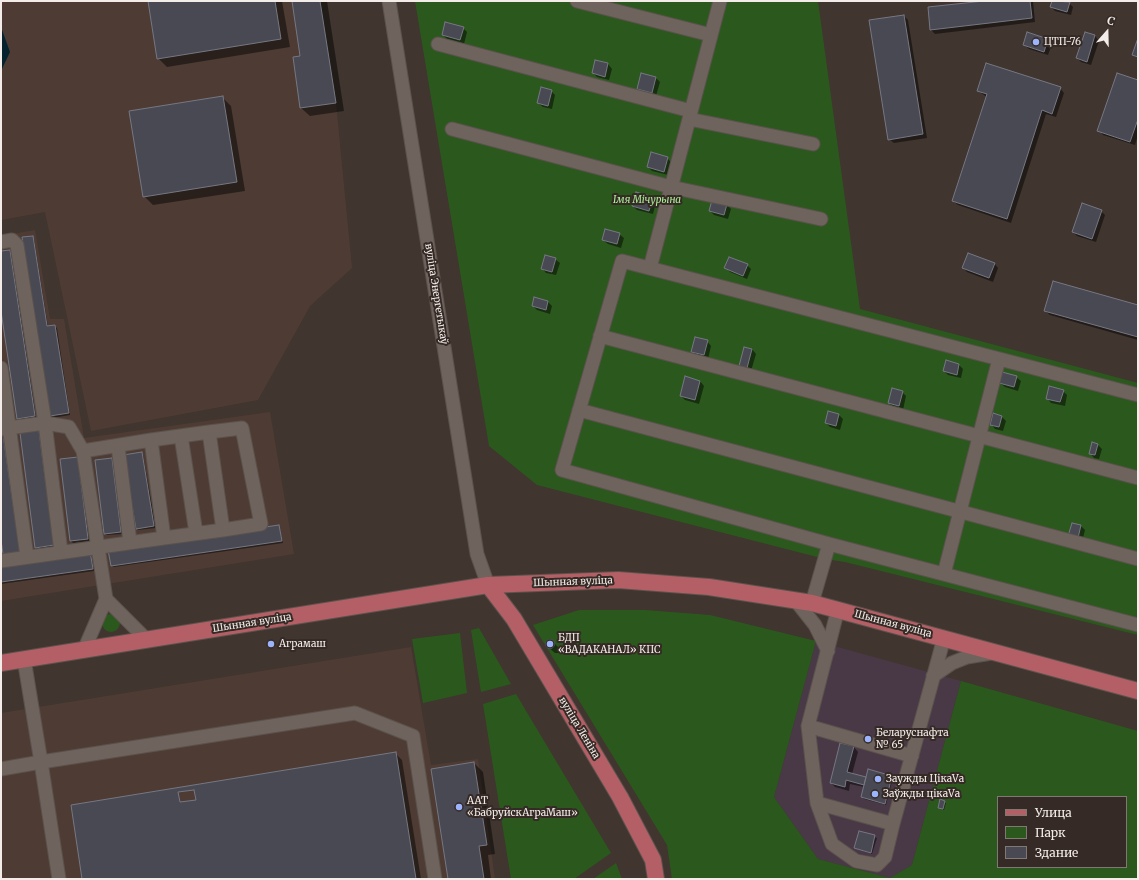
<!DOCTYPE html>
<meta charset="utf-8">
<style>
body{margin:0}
#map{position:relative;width:1139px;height:880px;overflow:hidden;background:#40352f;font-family:Merriweather,serif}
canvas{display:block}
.frame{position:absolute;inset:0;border:2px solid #f3ece8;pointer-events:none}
.legend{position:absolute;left:997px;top:796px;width:130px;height:72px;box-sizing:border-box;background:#352a25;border:1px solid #817873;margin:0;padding:5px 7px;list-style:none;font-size:12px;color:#f3ece8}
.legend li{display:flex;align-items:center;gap:8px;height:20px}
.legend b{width:20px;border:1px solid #817873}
.north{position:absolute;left:1087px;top:12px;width:40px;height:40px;-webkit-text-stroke:3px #352a25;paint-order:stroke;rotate:20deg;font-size:11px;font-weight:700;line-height:16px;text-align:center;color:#f3ece8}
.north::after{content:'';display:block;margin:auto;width:14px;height:18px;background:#f3ece8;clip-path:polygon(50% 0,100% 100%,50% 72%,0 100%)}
</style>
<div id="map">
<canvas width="1139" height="880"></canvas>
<div class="frame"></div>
<ul class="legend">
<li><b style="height:5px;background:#b35f65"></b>Улица</li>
<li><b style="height:11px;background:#2b591d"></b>Парк</li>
<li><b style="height:11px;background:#494954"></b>Здание</li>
</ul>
<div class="north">С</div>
</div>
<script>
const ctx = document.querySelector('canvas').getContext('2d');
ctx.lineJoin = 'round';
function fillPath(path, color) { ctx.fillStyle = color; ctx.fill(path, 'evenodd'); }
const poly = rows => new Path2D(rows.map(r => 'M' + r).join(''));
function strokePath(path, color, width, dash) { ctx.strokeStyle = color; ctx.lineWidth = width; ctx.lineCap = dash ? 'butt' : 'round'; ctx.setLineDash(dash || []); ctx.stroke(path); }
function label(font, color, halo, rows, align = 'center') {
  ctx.font = font + ' Merriweather,serif'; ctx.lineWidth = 4; ctx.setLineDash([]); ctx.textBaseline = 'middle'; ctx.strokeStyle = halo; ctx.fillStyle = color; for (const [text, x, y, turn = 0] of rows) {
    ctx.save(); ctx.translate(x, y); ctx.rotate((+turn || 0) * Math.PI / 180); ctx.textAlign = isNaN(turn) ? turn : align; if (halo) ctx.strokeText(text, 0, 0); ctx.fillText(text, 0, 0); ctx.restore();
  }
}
fillPath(poly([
 [816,641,961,681,912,865,890,878,818,859,774,797]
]), '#493946');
fillPath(poly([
 [1,1,320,1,336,103,352,268,310,306,258,400,91,431,45,212,1,220],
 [35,230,50,319,64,319,84,438,270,412,294,554,1,601,1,236],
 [411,647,431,765,478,759,495,879,1,879,1,713]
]), '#4e3c34');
fillPath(poly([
 [415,1,818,1,860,309,1138,383,1138,635,845,562,825,559,537,485,489,446],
 [579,610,645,610,710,615,816,641,774,797,818,859,890,878,912,865,961,681,1138,731,1138,879,672,879,667,845,533,625],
 [998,797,1126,797,1126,867,998,867],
 '102 623a9 9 0 1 1 18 0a9 9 0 1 1-18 0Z',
 [479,628,511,684,481,692,471,630],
 [460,633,467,693,423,703,412,639],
 [516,694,611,853,574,879,511,879,483,704],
 [616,863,622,879,593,879]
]), '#2b591d');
fillPath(poly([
 [1,27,10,52,1,71]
]), '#04232e');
fillPath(poly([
 [149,1,282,1,290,47,167,67,158,58],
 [293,1,327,1,344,111,310,116,301,108,302,57],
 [992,1,1033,1,1035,22,935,34,931,30],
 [1053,1,1069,3,1073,7,1071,15,1055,11,1051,7],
 [904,16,908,20,927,138,894,143,889,139],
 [463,28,467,32,464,44,447,39,443,35],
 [1085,33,1095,36,1099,41,1091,65,1081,62,1077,58],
 [1047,40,1052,44,1048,55,1029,49,1024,44],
 [608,64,612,69,609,80,597,77,593,73],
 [656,78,660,82,656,96,642,93,638,88],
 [1138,81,1138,135,1135,145,1103,135,1099,130],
 [1060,88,1064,93,1056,117,1046,114,1011,223,958,205,953,201,987,97,978,91],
 [551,91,555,95,552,109,543,107,538,103],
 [222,97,231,106,245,191,153,205,144,196],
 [667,158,671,162,668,175,652,171,648,167],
 [652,197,656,202,653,214,637,210,633,206],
 [727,205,731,209,728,219,714,215,710,211],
 [1101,211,1105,215,1096,242,1077,236,1073,232],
 [619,234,624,238,621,248,608,244,603,240],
 [32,237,34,239,48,327,55,326,57,328,70,415,52,418,50,416],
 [10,251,12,253,36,418,20,420,18,419,1,304,1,252],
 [555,259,560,263,556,275,546,273,542,268],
 [994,263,998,268,993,282,967,272,963,268],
 [747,265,751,269,747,279,730,272,726,268],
 [535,299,548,302,552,306,550,314,537,310,533,306],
 [1138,306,1138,340,1050,315,1045,311],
 [707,341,711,346,708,359,697,356,692,351],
 [752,349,756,354,751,371,744,370,740,365],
 [946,362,959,365,963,369,961,378,948,375,944,371],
 [1016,377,1021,381,1018,391,1005,387,1000,383],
 [686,378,700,381,704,386,699,404,685,400,681,396],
 [1063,391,1067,395,1065,406,1051,403,1047,398],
 [902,392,906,396,903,410,893,407,889,403],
 [828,412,839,415,843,419,840,430,830,427,826,423],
 [1002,417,1006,421,1003,431,995,429,991,424],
 [39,431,41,433,56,547,38,549,36,547],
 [1,435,5,437,22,553,6,556,1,533],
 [1097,444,1102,449,1099,459,1094,458,1090,453],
 [142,453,143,455,156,528,138,530,137,528],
 [111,459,113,461,122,534,107,535,105,534],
 [61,460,80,460,89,541,73,543,71,541],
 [279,526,283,543,114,567,112,566],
 [1081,526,1085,530,1082,542,1070,536],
 [91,554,94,571,1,584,1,565],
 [548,642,553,642,559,648,560,653,555,653,548,647],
 [854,747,858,752,852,774,867,778,891,776,893,778,886,805,864,799,862,797,864,787,850,784,849,791,835,787,831,783],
 [395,753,402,760,421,879,83,879],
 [474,763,483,772,495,854,488,855,491,879,449,879],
 [944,802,946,803,944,810,939,807],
 [859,832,877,838,872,854,855,848]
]), '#0007');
const building = poly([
 [148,1,275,1,281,39,157,59,148,1],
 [292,1,320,1,336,103,300,108,293,57,300,56,292,1],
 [984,1,1030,1,1032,18,930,30,928,7,984,1],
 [1052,1,1070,2,1067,12,1050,7,1052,1],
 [904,15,923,134,888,140,869,20,904,15],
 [445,22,464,27,460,40,442,35,445,22],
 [1027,32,1048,39,1044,52,1023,45,1027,32],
 [1085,32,1095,35,1087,62,1076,58,1085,32],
 [1138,38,1138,57,1132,55,1138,38],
 [595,60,608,63,605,77,592,73,595,60],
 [986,63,1061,87,1052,114,1042,110,1007,219,952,201,987,94,977,91,986,63],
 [641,73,656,77,652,93,637,89,641,73],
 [1117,73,1138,80,1138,119,1130,142,1097,131,1117,73],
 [541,87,552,90,548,106,537,103,541,87],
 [223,96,237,182,143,197,129,111,223,96],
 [651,152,668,157,664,172,647,167,651,152],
 [636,192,653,197,649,211,632,206,636,192],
 [712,200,727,204,724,215,709,211,712,200],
 [1082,203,1102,210,1092,239,1072,232,1082,203],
 [605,229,620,233,617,244,602,240,605,229],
 [33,236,47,326,55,325,69,413,50,416,22,237,33,236],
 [10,250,35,416,17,419,1,311,1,251,10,250],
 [968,253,995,263,989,278,962,268,968,253],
 [545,255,556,258,552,272,541,269,545,255],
 [729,257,748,264,743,276,724,268,729,257],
 [1053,281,1138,305,1138,337,1044,311,1053,281],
 [534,297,548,301,546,310,532,306,534,297],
 [695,337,708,340,704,355,691,352,695,337],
 [744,347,752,349,747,368,739,366,744,347],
 [946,360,959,364,957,375,943,371,946,360],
 [1002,372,1017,376,1014,387,999,383,1002,372],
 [685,376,700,381,695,400,680,396,685,376],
 [1049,386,1064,390,1060,402,1046,399,1049,386],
 [892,388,903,391,899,406,888,403,892,388],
 [828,411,839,414,836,426,825,423,828,411],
 [993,413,1002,416,999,427,990,425,993,413],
 [39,430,54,545,35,548,20,433,39,430],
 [1,434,3,434,20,552,3,554,1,540,1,434],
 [1092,442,1098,444,1095,455,1089,454,1092,442],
 [142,452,154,526,136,529,123,455,142,452],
 [78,457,88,539,70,541,60,459,78,457],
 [112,458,121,532,104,534,95,460,112,458],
 [1072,523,1081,525,1078,538,1068,536,1072,523],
 [279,525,282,541,111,566,108,550,279,525],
 [90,551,93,569,1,582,1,564,90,551],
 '545.5 644a4.5 4.5 0 1 1 9 0a4.5 4.5 0 1 1-9 0Z',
 [840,743,854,746,847,772,866,777,864,785,846,780,845,787,830,783,840,743],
 [396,752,416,879,82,879,71,805,396,752],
 [474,762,487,845,479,846,484,879,448,879,431,769,474,762],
 [868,769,892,776,885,804,861,797,868,769],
 [194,790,196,800,180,802,178,792,194,790],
 [940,799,945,801,943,809,938,808,940,799],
 [859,831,875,835,871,853,854,848,859,831]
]);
fillPath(building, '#494954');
strokePath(building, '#767783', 1);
const minor = poly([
 [389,1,477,554,488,585],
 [577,1,711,35],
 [438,44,691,111],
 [689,119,813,144],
 [452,129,671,187,821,219],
 [1,242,12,240,17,245,45,423,61,552],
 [650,268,720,1],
 [600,336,1138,478],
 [1,368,27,557],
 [1138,395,622,261,562,470,829,544,1138,625],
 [579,410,1138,559],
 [1,429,45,423,69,427,83,451,151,440,164,538,1,561],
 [181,436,196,533],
 [151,440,209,432,223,530,261,524,242,428,209,432],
 [118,446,130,542],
 [83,451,106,599],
 [164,538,223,530],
 [944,574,999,359],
 [796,601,815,625,828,651],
 [812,603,829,544],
 [838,609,808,726,817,803,893,824,944,638],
 [84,650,106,599,147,640],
 [933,676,952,663,967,657,992,653],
 [808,726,912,756],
 [1,769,41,762,24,659],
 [817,803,832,844,856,861,877,865,885,857,893,824],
 [59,879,41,762,355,713,413,736,435,879]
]);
const major = poly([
 [488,585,514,619,620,797,653,860,656,879],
 [1,663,488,585,618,580,709,587,812,603,1138,691]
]);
strokePath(minor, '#5b524d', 15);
strokePath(major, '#5b524d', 18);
strokePath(minor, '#6f635d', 13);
strokePath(major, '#b35f65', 16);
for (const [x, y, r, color] of [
 [1036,42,4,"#9cb4fd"],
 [271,644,4,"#9cb4fd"],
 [550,644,4,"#9cb4fd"],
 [868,739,4,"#9cb4fd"],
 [878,779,4,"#9cb4fd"],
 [875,794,4,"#9cb4fd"],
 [459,807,4,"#9cb4fd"]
]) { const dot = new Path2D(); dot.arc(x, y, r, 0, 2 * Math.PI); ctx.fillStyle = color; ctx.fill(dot); strokePath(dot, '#352a25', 1.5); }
label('10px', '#f3ece8', '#352a25', [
 ["ЦТП-76",1044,42],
 ["БДП",558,638],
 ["«ВАДАКАНАЛ» КПС",558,650],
 ["Аграмаш",279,644],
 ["Беларуснафта",876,733],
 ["№ 65",876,745],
 ["Заужды ЦікаVа",886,779],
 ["Заўжды цікаVа",883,794],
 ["ААТ",467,801],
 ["«БабруйскАграМаш»",467,813]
], 'left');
label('italic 10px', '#adf19b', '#352a25', [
 ["Імя Мічурына",647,200]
]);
label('10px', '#f3ece8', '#352a25', [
 ["вуліца Энергетыкаў",436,294,81],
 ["Шынная вуліца",573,582,-2],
 ["Шынная вуліца",252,623,-9],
 ["Шынная вуліца",893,624,15],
 ["вуліца Леніна",579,728,59]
]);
</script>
